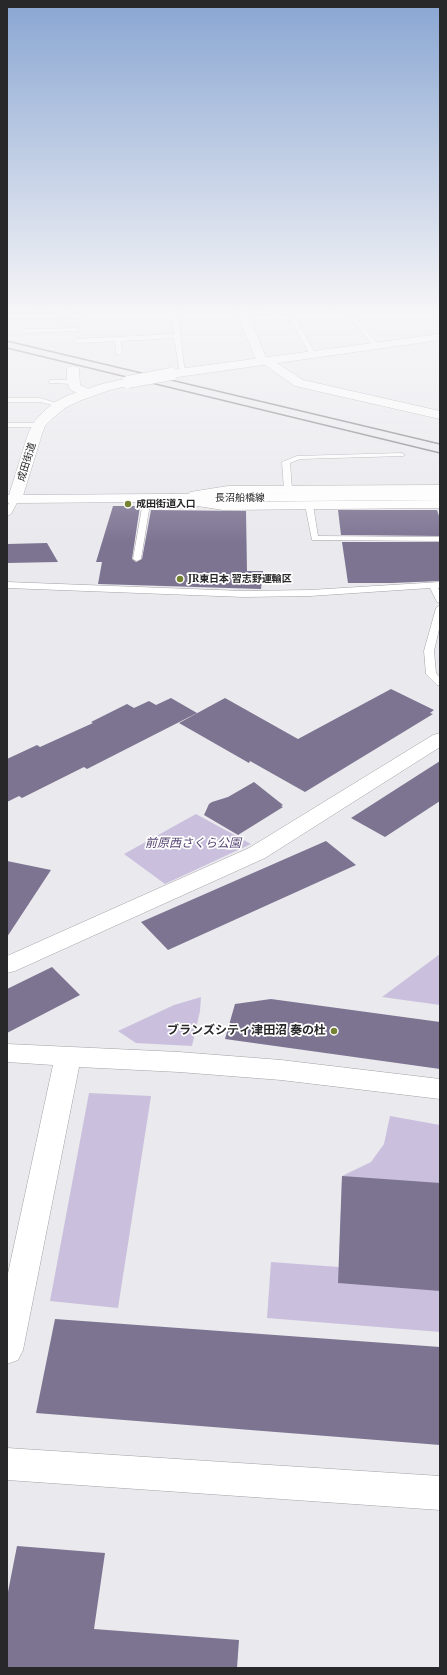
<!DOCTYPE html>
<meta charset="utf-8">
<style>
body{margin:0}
#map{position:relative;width:447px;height:1675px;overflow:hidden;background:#eae9ed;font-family:"Noto Serif",serif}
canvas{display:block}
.frame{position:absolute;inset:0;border:8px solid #282729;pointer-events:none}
</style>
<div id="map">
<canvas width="447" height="1675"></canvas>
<div class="frame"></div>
</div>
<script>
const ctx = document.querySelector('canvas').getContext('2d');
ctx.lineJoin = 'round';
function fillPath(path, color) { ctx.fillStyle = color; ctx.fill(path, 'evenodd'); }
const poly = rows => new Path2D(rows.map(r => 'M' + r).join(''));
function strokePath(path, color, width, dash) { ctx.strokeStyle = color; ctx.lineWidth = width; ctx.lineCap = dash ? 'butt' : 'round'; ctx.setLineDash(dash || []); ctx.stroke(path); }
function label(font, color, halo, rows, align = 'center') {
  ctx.font = font + ' "Noto Serif","Noto Sans JP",serif'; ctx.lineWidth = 3.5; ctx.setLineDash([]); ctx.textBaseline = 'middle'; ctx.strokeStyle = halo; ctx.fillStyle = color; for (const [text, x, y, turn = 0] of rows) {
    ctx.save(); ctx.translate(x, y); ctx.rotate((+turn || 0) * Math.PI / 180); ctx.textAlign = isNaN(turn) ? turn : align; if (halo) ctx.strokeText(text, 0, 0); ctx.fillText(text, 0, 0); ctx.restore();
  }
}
fillPath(poly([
 [196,814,251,844,165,884,124,854],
 [440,954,440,1005,382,997],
 [201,997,200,1011,192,1046,136,1043,118,1031,174,1005],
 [89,1093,151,1096,118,1308,50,1301],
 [390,1116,440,1125,440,1332,267,1318,271,1262,339,1267,342,1176,371,1162,384,1144]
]), '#cac0de');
fillPath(poly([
 [113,506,140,506,132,559,136,562,142,559,151,510,246,511,247,571,263,571,261,589,98,584,102,562,96,562],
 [338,510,437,510,440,519,440,536,341,535],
 [342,542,440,542,440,581,392,583,348,583],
 [47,543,58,562,7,563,7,544],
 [391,689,434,710,430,713,433,714,305,792,250,761,249,763,179,723,225,698,298,739],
 [171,698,197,713,87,769,84,767,22,798,19,796,7,802,7,759,37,745,40,747,93,723,91,722,127,704,134,708,149,701,156,705],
 [440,761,440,801,385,837,351,818],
 [254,782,283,805,281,806,283,807,238,835,204,815,209,804,212,802,228,797],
 [326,841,356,865,168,950,141,922],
 [7,861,51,870,7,937],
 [52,967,80,995,7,1033,7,989],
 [271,999,440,1022,440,1069,225,1039,235,1004],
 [342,1176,440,1183,440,1291,338,1283],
 [55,1319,440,1347,440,1445,36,1413],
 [17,1546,105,1553,94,1629,239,1640,237,1668,7,1668,7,1597]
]), '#7d7492');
const service = poly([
 [171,308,177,308,185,374,180,373,174,338,121,341,122,353,119,355,116,353,115,341,77,343,74,341,77,339,174,334,171,308],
 [331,308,333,310,330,312,293,313,316,355,313,357,310,355,287,313,243,315,240,313,243,311,331,308],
 [7,314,77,314,80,316,77,318,7,318,7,314],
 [350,317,354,317,379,345,379,347,375,347,350,319,350,317],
 [77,328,79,329,79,331,25,333,22,331,25,329,77,328],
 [51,380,73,380,76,382,73,384,49,383,49,381,51,380],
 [7,398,40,398,63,405,60,407,40,402,7,402,7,398],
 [7,423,39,423,42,425,39,427,7,427,7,423],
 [401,453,405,455,403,456,300,459,290,463,292,489,288,491,284,489,282,462,297,456,401,453],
 [144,496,150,496,151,498,141,559,137,561,133,559,144,496],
 [12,497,15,497,19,499,11,514,7,516,7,507,12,497],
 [306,503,312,503,313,505,318,536,440,537,440,541,312,540,305,505,306,503],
 [7,582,244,591,310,590,440,582,440,588,438,588,440,592,440,603,437,602,430,588,310,596,244,597,7,588,7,582],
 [440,605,440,625,434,651,436,673,440,678,440,686,437,685,426,674,424,651,436,608,440,605]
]);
const minor = poly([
 [36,308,56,308,81,314,82,316,77,319,37,310,36,308],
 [236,308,246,308,266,358,271,359,303,380,440,411,440,419,295,386,265,365,258,364,243,329,236,308],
 [73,366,77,367,79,369,80,385,91,390,93,393,91,396,83,396,71,390,69,387,67,382,67,369,69,367,73,366],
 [440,485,440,493,228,494,201,498,223,502,440,500,440,508,223,510,172,502,167,501,165,498,167,495,172,494,189,496,188,495,190,492,228,486,440,485],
 [440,733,440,747,265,858,15,971,7,973,7,956,249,848,433,735,440,733],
 [7,1044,179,1052,281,1060,440,1079,440,1099,281,1080,179,1072,79,1067,23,1350,18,1360,7,1364,7,1278,53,1065,7,1062,7,1044],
 [7,1448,440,1476,440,1510,7,1480,7,1448]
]);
const primary = poly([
 [440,492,440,500,15,503,10,502,8,499,10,496,15,495,440,492]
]);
const trunk = poly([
 [440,334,440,340,171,378,167,377,165,374,167,371,171,370,440,334],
 [128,378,132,379,134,382,132,385,110,390,79,401,65,408,53,418,45,426,42,434,22,499,20,502,7,503,7,495,9,495,28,434,34,422,43,412,55,402,69,395,102,384,128,378]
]);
strokePath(service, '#a3a1a5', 1);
strokePath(minor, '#a3a1a5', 1);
strokePath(primary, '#a3a1a5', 1);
strokePath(trunk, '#a3a1a5', 1);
fillPath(service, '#fff');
fillPath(minor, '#fff');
fillPath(primary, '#fff');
fillPath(trunk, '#fff');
strokePath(poly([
 [7,341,440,444],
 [7,348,440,453]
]), '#7b7a7c', 1.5);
const trunkBridge = poly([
 [128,382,171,374]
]);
strokePath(trunkBridge, '#a3a1a5', 13, []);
strokePath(trunkBridge, '#fff', 12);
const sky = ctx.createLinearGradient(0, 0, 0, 543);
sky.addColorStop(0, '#89a6d2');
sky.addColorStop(0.57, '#f6f5f7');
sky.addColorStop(1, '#f6f5f700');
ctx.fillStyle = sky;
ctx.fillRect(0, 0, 447, 543);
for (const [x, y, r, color] of [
 [128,504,4,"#738332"],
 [180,579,4,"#738332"],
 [334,1031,4,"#738332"]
]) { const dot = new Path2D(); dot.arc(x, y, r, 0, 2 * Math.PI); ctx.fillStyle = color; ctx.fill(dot); strokePath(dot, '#fff', 1.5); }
label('10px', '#282729', '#fff', [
 ["成田街道",27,462,-73],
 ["長沼船橋線",240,498]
]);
label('bold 10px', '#282729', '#fff', [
 ["成田街道入口",136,504],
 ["JR東日本 習志野運輸区",188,579]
], 'left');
label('italic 12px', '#564674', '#fff', [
 ["前原西さくら公園",193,844]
]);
label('bold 12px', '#282729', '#fff', [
 ["ブランズシティ津田沼 奏の杜",326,1031]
], 'right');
</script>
